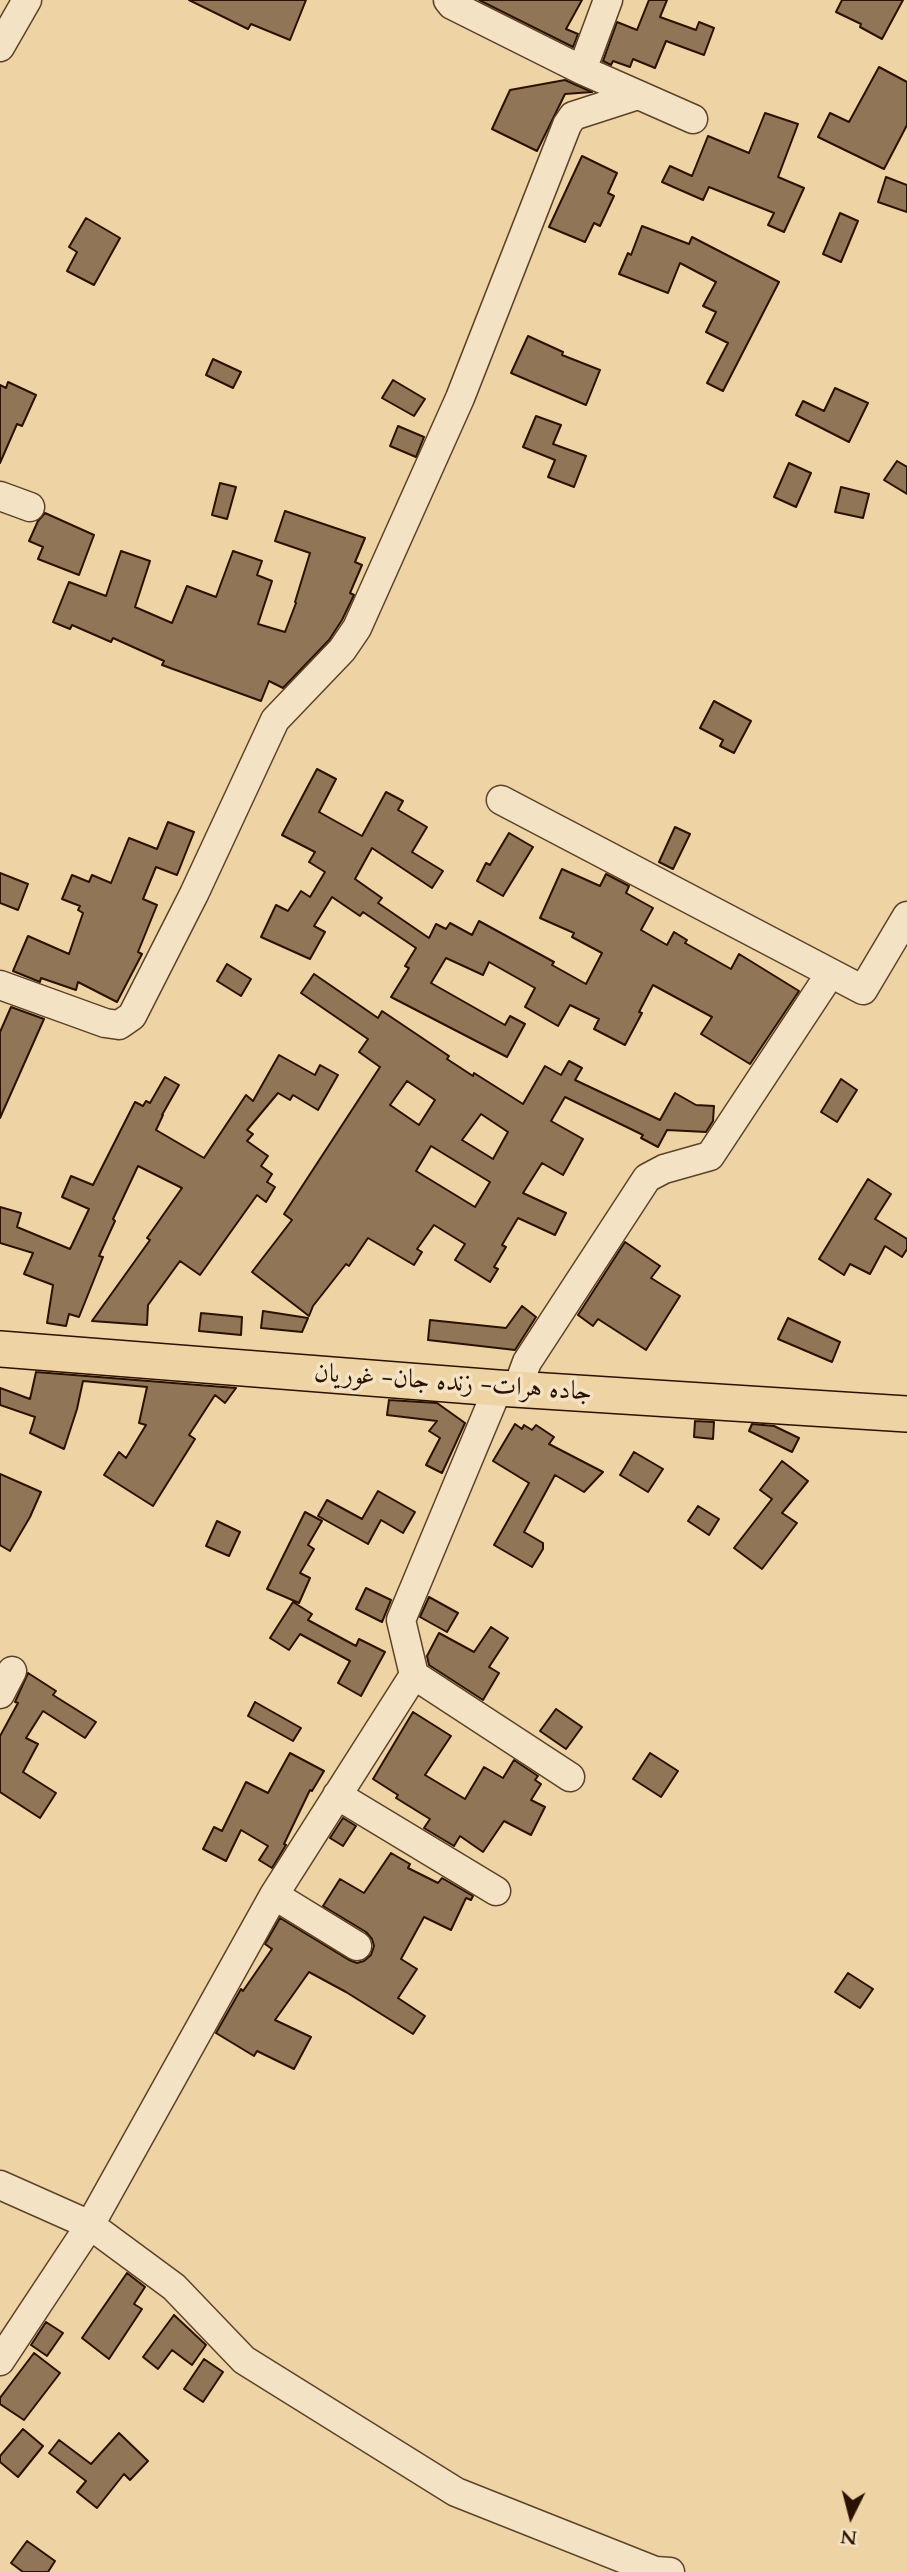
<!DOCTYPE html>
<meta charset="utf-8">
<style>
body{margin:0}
#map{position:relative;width:907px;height:2572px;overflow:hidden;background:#eed3a5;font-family:Cardo,serif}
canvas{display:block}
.north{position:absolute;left:816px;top:2481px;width:70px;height:70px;-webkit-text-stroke:5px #f4e2c4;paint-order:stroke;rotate:186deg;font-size:19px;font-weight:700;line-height:28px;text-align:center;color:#2b1200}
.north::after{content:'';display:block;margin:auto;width:24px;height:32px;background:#2b1200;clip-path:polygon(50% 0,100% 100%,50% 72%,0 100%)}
</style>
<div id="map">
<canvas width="907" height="2572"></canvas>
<div class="north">N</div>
</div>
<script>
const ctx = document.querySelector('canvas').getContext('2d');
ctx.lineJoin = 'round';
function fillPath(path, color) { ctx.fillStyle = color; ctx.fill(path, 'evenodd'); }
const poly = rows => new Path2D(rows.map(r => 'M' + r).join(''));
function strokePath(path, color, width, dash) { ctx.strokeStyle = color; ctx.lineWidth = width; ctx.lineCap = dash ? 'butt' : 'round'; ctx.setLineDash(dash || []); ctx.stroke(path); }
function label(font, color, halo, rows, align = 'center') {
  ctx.font = font + ' Cardo,Amiri,serif'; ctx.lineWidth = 7; ctx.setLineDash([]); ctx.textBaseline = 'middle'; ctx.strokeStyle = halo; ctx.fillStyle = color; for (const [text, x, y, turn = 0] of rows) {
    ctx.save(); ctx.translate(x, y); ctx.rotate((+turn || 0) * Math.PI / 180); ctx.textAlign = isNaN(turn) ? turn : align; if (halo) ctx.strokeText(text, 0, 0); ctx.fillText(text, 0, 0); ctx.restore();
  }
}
const building = poly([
 [189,0,306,0,290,40,251,24,248,29,189,0],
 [479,0,582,0,566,29,578,34,573,47,479,0],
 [649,0,667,0,660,17,696,30,699,22,714,28,704,55,666,41,655,68,633,59,630,67,613,61,611,65,603,61,617,22,637,30,649,0],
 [842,0,903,0,882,39,860,27,861,24,836,12,842,0],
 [879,67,907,82,907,125,884,169,818,137,830,113,849,122,879,67],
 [565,80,592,92,565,94,537,151,492,129,510,90,565,80],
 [765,113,798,124,778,177,804,188,784,232,768,225,774,213,709,187,703,200,662,182,670,166,692,176,708,136,749,153,765,113],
 [582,156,617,173,608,193,614,196,600,226,594,223,585,242,549,227,582,156],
 [886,177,907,185,907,212,878,202,886,177],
 [840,213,858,221,841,262,823,254,840,213],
 [86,218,120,238,94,285,67,271,77,252,69,247,86,218],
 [642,226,689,244,692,237,779,282,723,391,707,383,728,343,706,332,716,312,703,306,716,282,680,263,668,293,619,274,628,253,631,255,642,226],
 [528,336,563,352,562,355,600,370,586,405,511,373,528,336],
 [213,359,241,372,233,388,206,375,213,359],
 [393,380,425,399,414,416,382,398,393,380],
 [8,382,36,395,22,426,17,424,0,463,0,385,6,388,8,382],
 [835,388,868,403,849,442,796,415,803,401,824,411,835,388],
 [536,416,561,425,553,444,586,456,574,487,548,477,555,460,523,447,536,416],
 [398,426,424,437,416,457,390,446,398,426],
 [897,461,907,467,907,494,884,480,897,461],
 [789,463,811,473,796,507,774,497,789,463],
 [220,483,236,487,227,519,212,515,220,483],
 [841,487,869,494,863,518,835,512,841,487],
 [285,511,365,538,355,562,362,565,350,593,354,595,342,620,329,640,283,688,269,681,261,701,162,665,164,661,113,638,111,642,72,625,70,629,53,622,69,582,106,596,121,551,150,561,135,607,172,623,187,586,216,597,233,551,262,561,257,575,272,581,258,624,285,632,296,603,295,602,310,553,275,541,285,511],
 [45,513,94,535,79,575,38,559,43,547,29,541,38,521,45,513],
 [714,701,751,721,734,753,720,746,723,740,700,728,714,701],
 [317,769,336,779,319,812,362,836,386,792,403,801,398,810,427,827,412,852,443,871,432,888,372,848,355,879,382,898,378,903,429,938,436,924,446,929,450,923,472,935,479,921,554,962,552,965,586,984,602,953,572,937,574,933,540,918,562,869,600,886,606,874,629,886,626,893,653,908,641,930,667,945,674,932,687,940,685,943,731,969,739,954,799,991,750,1064,701,1034,712,1017,653,985,639,1012,642,1013,625,1045,594,1029,599,1019,570,1005,558,1026,525,1007,535,988,489,962,483,975,446,958,431,983,505,1025,510,1016,525,1024,507,1057,391,997,409,968,405,966,416,948,363,912,360,916,332,897,314,926,325,932,310,959,261,937,276,905,288,911,301,891,310,897,325,872,309,862,315,852,282,835,317,769],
 [168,822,194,832,177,875,156,867,143,899,157,905,138,952,142,954,117,1002,78,982,76,990,41,978,40,982,13,971,28,936,69,954,83,913,78,910,80,906,62,899,72,875,89,882,92,875,111,883,129,838,157,849,168,822],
 [675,827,690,834,673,869,659,862,675,827],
 [509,833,533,847,503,896,477,881,486,863,490,865,509,833],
 [0,873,28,884,18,910,0,903,0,873],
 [227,964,251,979,241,996,217,981,227,964],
 [314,974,378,1018,382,1011,449,1056,447,1059,473,1076,474,1073,523,1104,545,1066,561,1075,569,1061,582,1068,575,1080,660,1120,675,1093,696,1105,714,1106,713,1121,706,1132,667,1130,658,1147,641,1138,643,1135,565,1097,551,1121,583,1139,563,1175,542,1163,523,1193,566,1213,555,1235,518,1218,502,1245,506,1247,494,1267,498,1269,490,1282,455,1260,465,1244,434,1225,417,1249,422,1252,414,1265,368,1238,349,1266,346,1264,313,1306,309,1316,252,1272,292,1220,284,1214,380,1067,359,1052,368,1039,301,993,314,974],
 [407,1081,435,1100,419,1125,390,1105,407,1081],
 [481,1114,508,1132,493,1159,462,1140,481,1114],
 [431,1146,490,1182,475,1207,416,1171,431,1146],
 [11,1007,44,1019,0,1118,0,1032,11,1007],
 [279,1055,315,1075,320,1065,338,1075,318,1110,293,1095,290,1100,278,1093,247,1130,253,1134,247,1141,268,1156,261,1166,272,1174,267,1182,275,1187,266,1202,257,1195,200,1275,180,1261,148,1305,147,1325,92,1321,150,1240,147,1238,182,1188,138,1166,113,1219,115,1221,99,1256,103,1257,79,1317,69,1314,66,1326,47,1323,53,1285,24,1274,33,1253,0,1243,0,1207,21,1213,17,1227,70,1249,89,1209,62,1197,71,1176,93,1185,135,1102,143,1106,146,1101,150,1103,165,1077,179,1085,162,1115,163,1115,156,1130,204,1158,246,1095,253,1101,279,1055],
 [841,1079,857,1090,837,1122,821,1112,841,1079],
 [868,1179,891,1194,875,1219,907,1239,907,1249,902,1257,885,1246,870,1274,850,1264,844,1275,819,1259,868,1179],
 [625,1242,660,1266,651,1278,680,1296,646,1350,598,1319,593,1326,578,1315,625,1242],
 [522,1306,536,1317,515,1350,428,1340,430,1320,506,1328,522,1306],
 [263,1311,308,1318,302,1332,261,1328,263,1311],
 [201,1313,242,1317,241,1335,199,1331,201,1313],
 [788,1318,840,1342,832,1362,778,1339,788,1318],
 [36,1372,236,1388,225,1403,215,1395,189,1435,195,1439,153,1506,104,1475,119,1452,126,1458,146,1425,139,1423,147,1387,83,1381,77,1409,64,1449,30,1433,35,1417,0,1405,0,1388,30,1399,36,1372],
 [389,1400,437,1403,465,1423,442,1473,426,1465,440,1438,429,1431,437,1421,387,1415,389,1400],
 [695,1421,714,1422,713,1439,694,1437,695,1421],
 [515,1424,522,1429,524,1425,532,1430,536,1425,554,1437,549,1444,603,1472,584,1492,555,1475,524,1532,543,1543,543,1549,532,1567,494,1545,529,1483,493,1461,515,1424],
 [752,1424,774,1426,799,1438,792,1452,749,1431,752,1424],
 [634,1452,663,1469,648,1492,620,1475,634,1452],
 [782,1461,808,1481,782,1513,797,1523,762,1569,734,1548,772,1499,760,1490,782,1461],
 [0,1474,41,1492,30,1517,10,1551,0,1545,0,1474],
 [378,1491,415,1512,403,1533,381,1520,368,1544,318,1516,327,1500,362,1519,378,1491],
 [698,1506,719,1519,709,1535,688,1521,698,1506],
 [305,1512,322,1521,308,1545,314,1549,300,1573,310,1578,299,1603,267,1589,305,1512],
 [217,1521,240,1532,229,1556,206,1546,217,1521],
 [366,1588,391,1600,382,1622,356,1609,366,1588],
 [429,1597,458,1613,447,1632,420,1617,429,1597],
 [293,1602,312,1614,308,1620,356,1646,359,1639,385,1652,361,1696,338,1683,350,1661,300,1634,289,1650,270,1638,293,1602],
 [491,1627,508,1638,489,1667,499,1673,483,1700,429,1665,427,1656,439,1633,474,1652,491,1627],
 [28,1673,56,1691,53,1695,96,1722,85,1738,43,1711,26,1738,38,1744,23,1772,56,1793,40,1818,0,1792,0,1736,18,1703,15,1702,28,1673],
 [255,1702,301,1728,293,1741,248,1716,255,1702],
 [556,1709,582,1727,566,1749,540,1731,556,1709],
 [413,1712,451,1736,425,1775,465,1799,484,1767,503,1778,514,1760,538,1776,535,1780,541,1784,531,1800,545,1807,531,1835,504,1821,483,1852,460,1836,454,1846,424,1828,430,1819,396,1798,398,1795,373,1779,413,1712],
 [290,1753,324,1771,312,1791,310,1790,284,1844,286,1845,272,1868,259,1860,268,1846,241,1830,226,1861,203,1849,214,1827,222,1831,246,1782,268,1793,290,1753],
 [650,1753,678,1771,661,1797,633,1779,650,1753],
 [343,1818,356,1826,343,1846,330,1838,343,1818],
 [391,1853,410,1864,408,1868,438,1883,442,1878,473,1896,471,1900,466,1898,451,1930,424,1917,401,1959,417,1969,398,1998,425,2016,413,2034,346,1992,309,1972,275,2020,311,2037,294,2069,257,2051,254,2056,216,2033,241,1989,243,1991,272,1949,265,1944,280,1918,349,1960,357,1963,364,1961,371,1955,374,1946,372,1939,366,1932,323,1906,340,1879,364,1893,391,1853],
 [848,1973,873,1989,860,2008,835,1992,848,1973],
 [127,2273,145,2287,134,2304,142,2309,109,2359,82,2338,127,2273],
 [174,2315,206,2345,192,2365,172,2350,158,2369,143,2357,174,2315],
 [46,2322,63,2333,47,2356,31,2345,46,2322],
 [34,2353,60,2373,24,2420,0,2404,0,2398,34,2353],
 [204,2359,223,2372,203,2402,184,2389,204,2359],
 [23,2429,43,2446,18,2477,0,2462,0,2456,23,2429],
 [119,2433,148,2461,130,2480,124,2474,97,2508,77,2492,86,2481,49,2453,59,2440,91,2464,119,2433],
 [27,2541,55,2561,48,2572,23,2572,11,2563,27,2541]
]);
fillPath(building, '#907656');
strokePath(building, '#2b1200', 2);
const minor = poly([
 [448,0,452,5,582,70,693,119],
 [0,47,27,0],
 [582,70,608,0],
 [0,496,30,507],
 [501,800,863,990,907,916],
 [0,985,105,1023,119,1025,132,1016,194,894,275,720,342,650,357,628,460,398,567,125,573,116,638,95],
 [517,1389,527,1362,647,1178,664,1169,710,1156,830,974],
 [414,1675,570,1777],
 [0,1694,12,1671],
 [337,1795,496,1891],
 [274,1895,357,1946],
 [0,2185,90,2225,174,2287,244,2360,456,2492,655,2571,670,2572],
 [0,2361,90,2225,274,1895,414,1675,401,1620,498,1388]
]);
const major = poly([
 [0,1349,498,1388,907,1414]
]);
strokePath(minor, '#5c4229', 31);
strokePath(major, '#2b1200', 38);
strokePath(minor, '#f4e2c4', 28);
strokePath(major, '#eed3a5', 35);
label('26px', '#2b1200', '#f4e2c4', [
 ["جاده هرات- زنده جان- غوریان",453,1384,4]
]);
</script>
